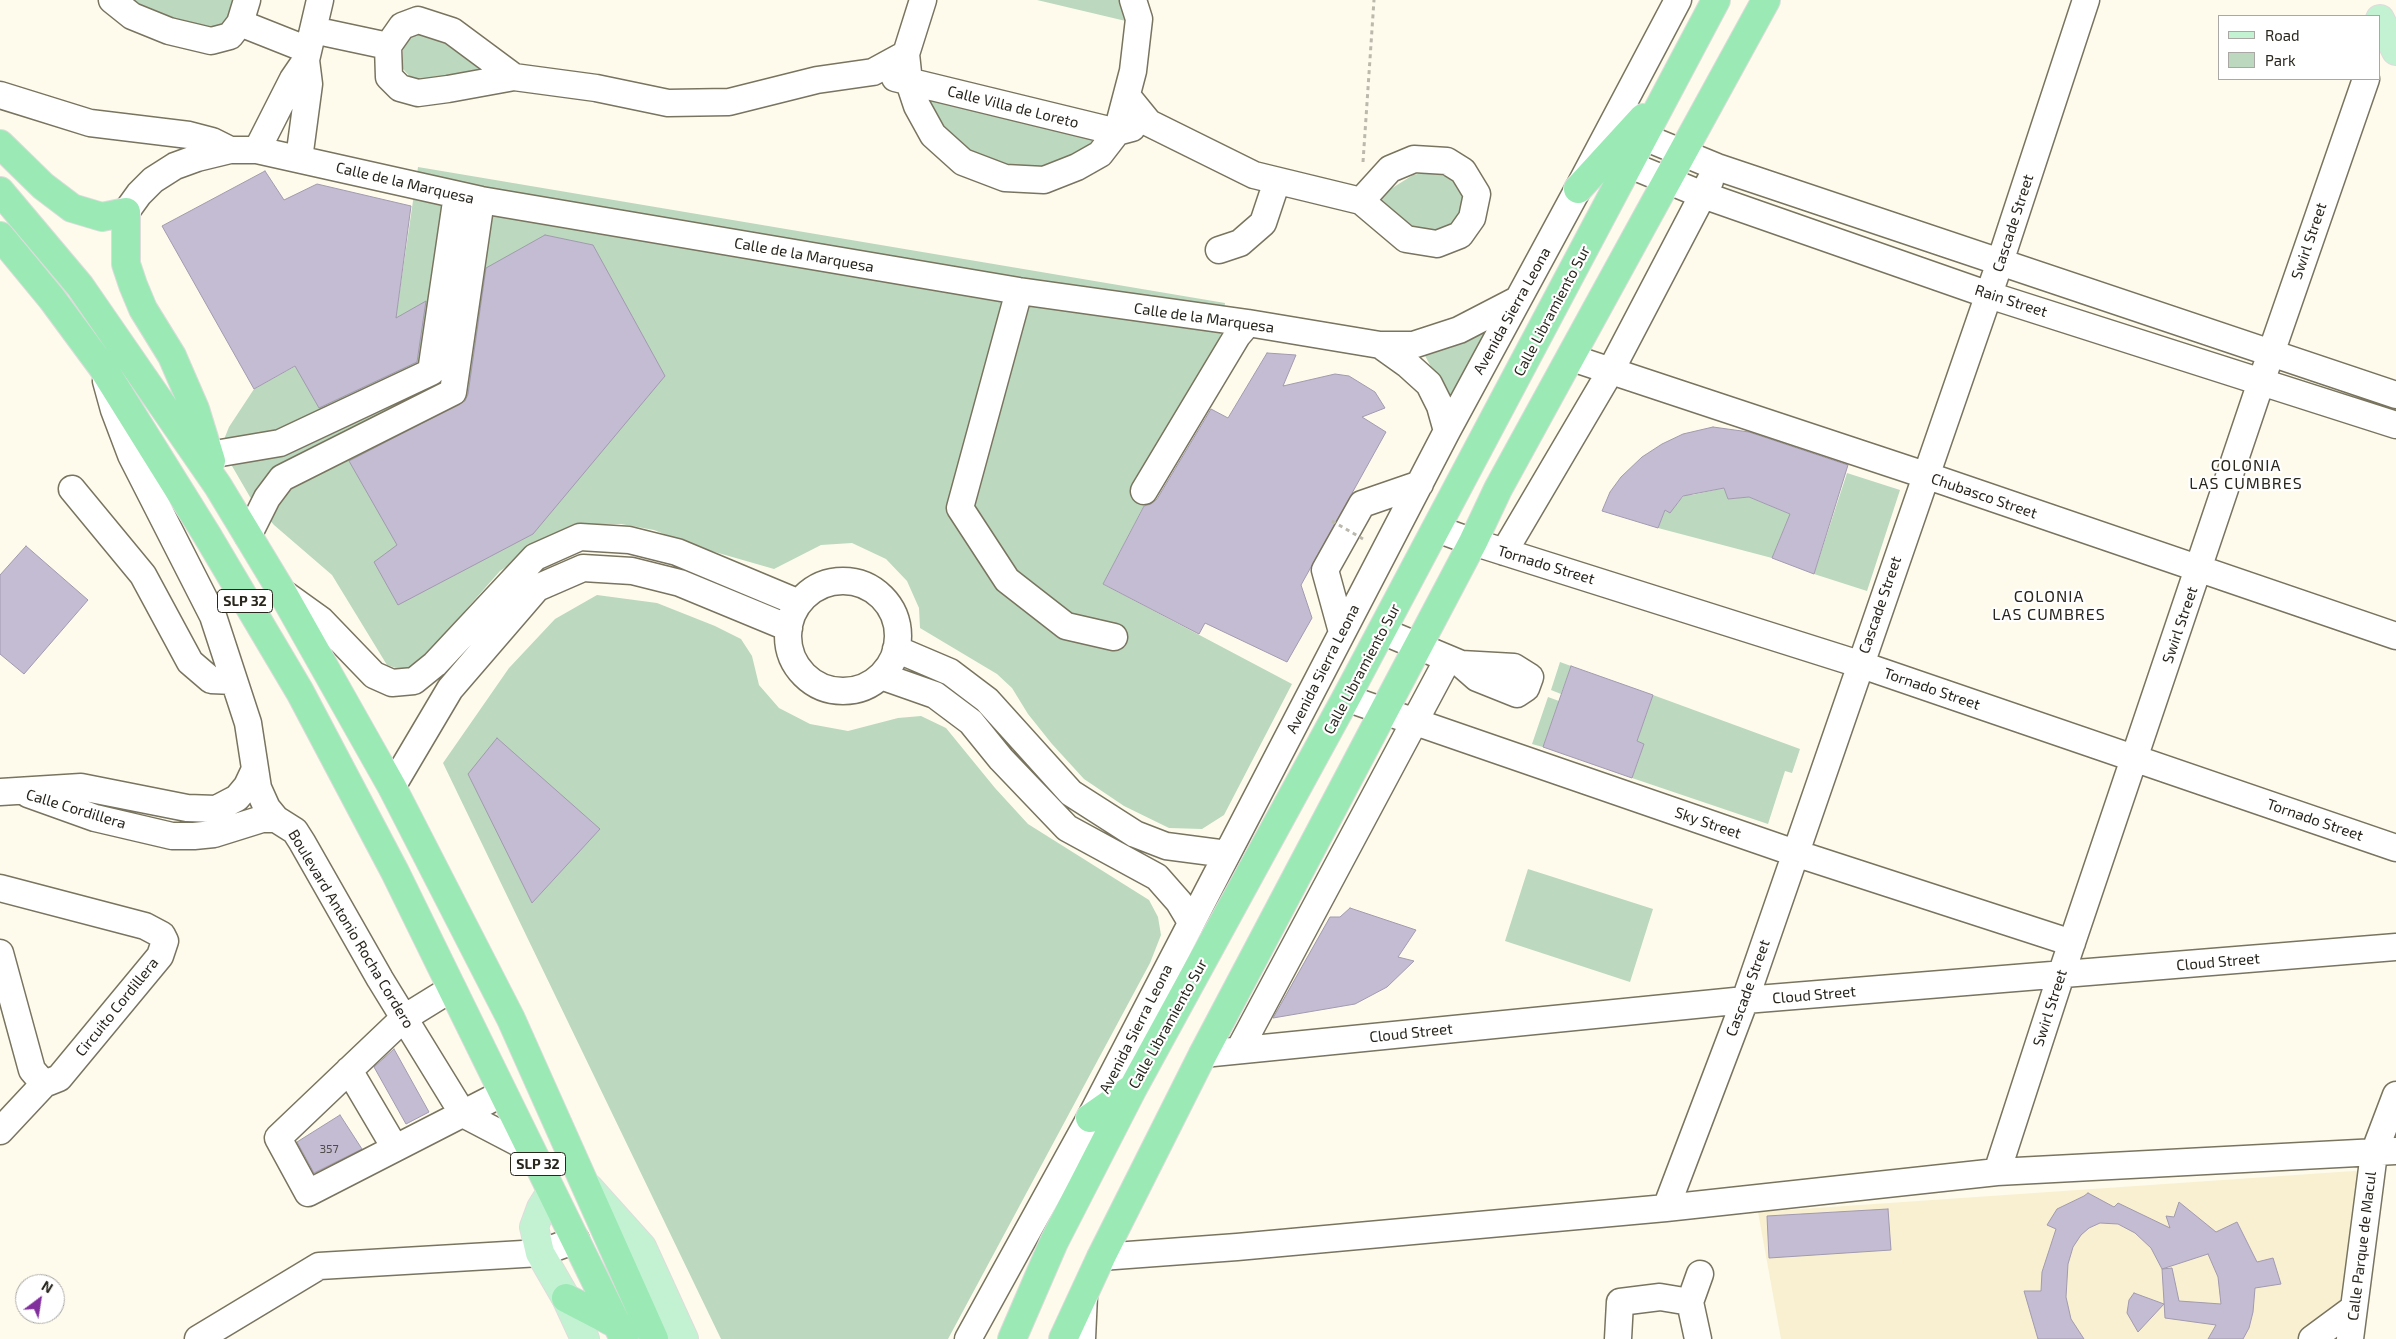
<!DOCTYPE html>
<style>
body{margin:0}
#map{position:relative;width:2396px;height:1339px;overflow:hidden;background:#fefbed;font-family:"Exo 2",sans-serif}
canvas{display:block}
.legend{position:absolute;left:2218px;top:15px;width:162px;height:65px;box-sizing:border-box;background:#fff;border:1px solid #a9a8a5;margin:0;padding:6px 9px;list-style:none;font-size:15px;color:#28261d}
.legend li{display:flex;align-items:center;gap:10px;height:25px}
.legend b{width:25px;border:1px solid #a9a8a5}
.north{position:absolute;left:15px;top:1274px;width:50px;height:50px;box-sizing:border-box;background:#fff;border:1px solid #a9a8a5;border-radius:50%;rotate:31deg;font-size:14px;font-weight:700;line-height:20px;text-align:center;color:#28261d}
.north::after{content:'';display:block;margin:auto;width:18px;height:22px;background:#822f9e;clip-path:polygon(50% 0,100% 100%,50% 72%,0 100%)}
</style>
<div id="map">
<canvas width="2396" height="1339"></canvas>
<ul class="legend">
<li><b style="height:6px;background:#c3f2d3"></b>Road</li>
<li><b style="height:14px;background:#bcd8bf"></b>Park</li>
</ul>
<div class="north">N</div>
</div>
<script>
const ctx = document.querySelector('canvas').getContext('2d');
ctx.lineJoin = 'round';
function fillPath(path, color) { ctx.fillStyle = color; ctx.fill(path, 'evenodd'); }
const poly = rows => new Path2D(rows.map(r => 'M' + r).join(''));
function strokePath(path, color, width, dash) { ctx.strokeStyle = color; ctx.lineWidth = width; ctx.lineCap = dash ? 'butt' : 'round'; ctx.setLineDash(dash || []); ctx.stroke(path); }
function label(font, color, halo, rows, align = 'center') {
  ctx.font = font + ' "Exo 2",sans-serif'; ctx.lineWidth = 4.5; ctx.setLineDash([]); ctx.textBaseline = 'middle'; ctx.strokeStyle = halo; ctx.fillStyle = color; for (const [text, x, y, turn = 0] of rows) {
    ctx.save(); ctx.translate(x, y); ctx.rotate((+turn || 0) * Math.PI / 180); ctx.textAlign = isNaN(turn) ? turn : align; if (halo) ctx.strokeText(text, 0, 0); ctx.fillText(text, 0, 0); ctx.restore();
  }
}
fillPath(poly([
 [2368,1170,2351,1339,1781,1339,1758,1212]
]), '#f8f0d1');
fillPath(poly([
 [125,0,237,0,233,19,214,35],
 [1037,0,1126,0,1130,22],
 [422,27,497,72,414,81,403,69,403,50,409,33],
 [928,96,1097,135,1077,159,1046,171,1010,171,956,145,937,117],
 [418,167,1225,303,1218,354,1198,402,1103,584,1292,684,1224,815,1202,829,1169,828,1124,806,1084,779,1052,744,1028,714,1012,688,997,674,920,628,919,608,907,581,886,559,852,543,821,545,774,569,694,546,654,530,621,524,589,525,550,538,500,571,418,664,402,670,387,665,332,575,274,525,250,497,221,447,229,427,254,389,397,310],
 [1442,169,1461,180,1469,201,1459,224,1440,234,1407,226,1381,209,1381,195,1413,175],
 [1489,330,1451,404,1423,352],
 [1847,473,1900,490,1867,591,1814,574],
 [1724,488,1728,499,1749,497,1790,514,1772,558,1658,528,1665,510,1670,512,1688,491,1692,495],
 [597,595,657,603,715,626,741,639,752,656,759,685,779,708,810,724,848,731,898,718,921,716,946,728,995,788,1028,824,1149,900,1158,917,1161,935,1150,963,948,1339,721,1339,443,763,509,668,555,619],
 [1560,662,1571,666,1561,694,1551,690],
 [1653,695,1800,749,1792,773,1785,771,1768,824,1632,778,1644,744,1637,741],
 [1548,697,1559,701,1543,747,1532,744],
 [1528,869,1653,909,1630,982,1505,941]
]), '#bcd8bf');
const building = poly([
 [265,171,284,200,317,184,411,206,396,318,426,301,417,362,319,408,295,366,254,389,162,226,265,171],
 [545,235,593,245,665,376,533,534,398,605,374,562,397,545,349,461,465,401,468,394,486,268,545,235],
 [1267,353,1296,355,1283,386,1335,374,1349,376,1375,392,1385,408,1362,417,1386,432,1301,585,1312,618,1287,662,1205,623,1199,634,1103,584,1144,506,1151,504,1157,499,1211,409,1228,418,1267,353],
 [1713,427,1749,432,1848,465,1814,574,1772,558,1790,514,1749,497,1728,499,1724,488,1683,496,1670,513,1665,510,1658,528,1602,511,1610,492,1621,477,1642,457,1662,444,1683,434,1713,427],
 [26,546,88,600,24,674,0,654,0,575,26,546],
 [1571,666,1653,695,1637,741,1644,744,1632,778,1543,747,1571,666],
 [497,738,600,829,532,903,468,774,497,738],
 [1350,908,1416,930,1398,957,1414,961,1387,987,1355,1004,1273,1018,1330,917,1340,917,1350,908],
 [394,1049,429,1112,406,1124,374,1067,394,1049],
 [340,1115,362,1149,314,1173,297,1142,340,1115],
 [2088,1193,2114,1207,2118,1203,2170,1228,2166,1216,2174,1217,2179,1202,2216,1232,2237,1222,2257,1262,2273,1258,2281,1284,2255,1288,2253,1312,2249,1328,2243,1339,2208,1339,2216,1325,2165,1318,2162,1269,2151,1248,2135,1233,2118,1224,2100,1223,2089,1228,2081,1235,2073,1247,2068,1264,2066,1297,2071,1319,2084,1339,2038,1339,2024,1291,2041,1291,2042,1272,2056,1229,2047,1225,2057,1209,2084,1196,2088,1193],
 [2208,1254,2218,1277,2221,1304,2179,1301,2172,1268,2162,1269,2208,1254],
 [1888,1209,1891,1250,1769,1258,1767,1216,1888,1209],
 [2134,1293,2164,1304,2138,1332,2127,1313,2129,1300,2134,1293]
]);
fillPath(building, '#c4bcd2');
strokePath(building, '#a29aaf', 1);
const minor = poly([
 [112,0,132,16,169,31,211,41,230,36,240,23,247,0],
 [923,0,906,54,909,82,917,106,933,135,963,162,1005,178,1044,180,1077,167,1100,154,1117,132,1133,71,1139,19,1133,0],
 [240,23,308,50],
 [313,30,388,46],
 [514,77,452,31,418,20,402,26,388,46,389,77,400,88,418,93,448,89,514,77,596,88,668,103,729,102,817,80,873,72,906,54],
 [895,78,1117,132,1132,128],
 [0,95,90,123,189,135,212,141,230,150],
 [1127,96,1149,123,1254,175,1361,201,1406,239,1437,244,1460,235,1472,218,1477,194,1463,171,1447,161,1414,159,1390,169,1361,201],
 [1644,137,1717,167,2396,395],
 [257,150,293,79,306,60],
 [299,159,309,84,306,60,320,0],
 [1630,165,1703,195,1989,295,2396,425],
 [126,212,139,194,153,180,175,166,197,158,230,150,257,150,481,200,1019,291,1248,323,1380,345],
 [1219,250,1240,243,1263,223,1277,181],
 [1019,291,960,508,1007,580,1066,626,1114,637],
 [1572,358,1925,475,2396,636],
 [106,381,114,410,131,455,213,616,248,723,258,788,267,808,276,819,295,831,302,842,380,979,463,1114,530,1149],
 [1447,431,1440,406,1429,384,1408,365,1380,345,1413,345,1459,330,1517,300],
 [209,455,280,443,431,372,457,195],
 [72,489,143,575,190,662,211,680,234,681],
 [1144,491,1237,336,1248,323],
 [1437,529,1473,542,1859,664,2396,848],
 [248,536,267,498,282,478,453,392,481,200],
 [1504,552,1610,372,1710,181],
 '788 636a55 55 0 1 1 110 0a55 55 0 1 1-110 0Z',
 [282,592,321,620,374,675,392,683,414,681,435,664,535,557,580,537,629,540,677,552,799,603],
 [1382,631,1461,664,1477,678,1517,694,1526,688,1530,677,1514,667,1461,664],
 [1342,632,1325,570,1362,504,1420,484],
 [896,649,950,672,987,700,1071,793,1135,834,1166,846,1227,854],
 [881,676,935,695,971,722,1001,759,1067,828,1157,877,1179,902,1191,922],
 [1346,698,1795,853,2072,943],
 [392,787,450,689,537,588,583,568,632,571,680,583,789,628],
 [0,792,81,787,187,808,216,809,237,798,247,786,255,769],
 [28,794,95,818,172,836,194,836,214,834,262,819,276,819],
 [0,888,145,926,162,935,165,941,160,956,59,1078,44,1084,0,1131],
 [0,953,32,1070,44,1084],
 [451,989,404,1018,278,1138,308,1193,503,1093],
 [1239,1050,1448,659],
 [1203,1054,1745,1000,2396,947],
 [349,1070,395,1148],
 [1997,1172,2061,975,2261,382,2366,79],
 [1666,1208,1745,1000,2000,262,2086,0],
 [1101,1257,1237,1247,1666,1208,1997,1172,2396,1151],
 [198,1339,319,1266,540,1253,576,1240],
 [968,1339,1090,1118,1447,431,1578,189,1678,0],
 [1082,1339,1084,1295],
 [1618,1339,1620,1302,1660,1297,1690,1302],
 [1698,1339,1690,1302,1700,1274],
 [2312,1339,2354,1308],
 [2350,1339,2374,1153,2396,1095]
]);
const major = poly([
 [2380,19,2396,51],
 [589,1188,642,1247,684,1339],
 [551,1192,541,1208,534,1227,540,1253,566,1298,585,1339]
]);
const highway = poly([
 [0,144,43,186,72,208,102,217,126,212,126,264,133,285,143,309,172,356,195,409,211,461],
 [1578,189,1643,118],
 [0,191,80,286,218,486,282,592,392,787,511,1019,654,1339],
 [0,236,52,299,103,368,207,535,300,692,395,872,624,1339],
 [1090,1118,1130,1090],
 [566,1298,618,1325],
 [1012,1339,1054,1242,1133,1088,1346,698,1716,0],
 [1063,1339,1101,1257,1203,1054,1473,542,1498,489,1766,0]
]);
strokePath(minor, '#79745f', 29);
strokePath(major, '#dddcdb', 30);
strokePath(highway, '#dddcdb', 30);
strokePath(poly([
 [1363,162,1374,0]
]), '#bbb9ac', 3, [4, 4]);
strokePath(minor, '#fff', 26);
strokePath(major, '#c3f2d3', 28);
strokePath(highway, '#9be9b5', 28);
strokePath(poly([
 [1332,521,1363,539]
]), '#bbb9ac', 3, [4, 4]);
label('12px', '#4f4c4a', null, [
 ["357",329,1149]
]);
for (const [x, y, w] of [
 [245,601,55],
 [538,1164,55]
]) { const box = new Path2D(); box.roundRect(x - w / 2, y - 11.5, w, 23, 4); ctx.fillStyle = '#fff'; ctx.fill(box); strokePath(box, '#28261d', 1); }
label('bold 14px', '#28261d', null, [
 ["SLP 32",245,601],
 ["SLP 32",538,1164]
]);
label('15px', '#28261d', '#fff', [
 ["Calle Villa de Loreto",1013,107,14],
 ["Calle de la Marquesa",405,183,13],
 ["Cascade Street",2013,223,-72],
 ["Swirl Street",2309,241,-71],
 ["Calle de la Marquesa",804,255,10],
 ["Rain Street",2011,301,18],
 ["Avenida Sierra Leona",1512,311,-61],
 ["Calle Libramiento Sur",1552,311,-62],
 ["Calle de la Marquesa",1204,318,8],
 ["Chubasco Street",1984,496,19],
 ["Tornado Street",1546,565,17],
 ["Cascade Street",1880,605,-71],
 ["Swirl Street",2180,625,-71],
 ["Avenida Sierra Leona",1323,669,-63],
 ["Calle Libramiento Sur",1362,669,-62],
 ["Tornado Street",1932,689,19],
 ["Calle Cordillera",76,809,17],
 ["Tornado Street",2315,820,19],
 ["Sky Street",1708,823,19],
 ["Boulevard Antonio Rocha Cordero",351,929,59],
 ["Cloud Street",2218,962,-5],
 ["Cascade Street",1748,988,-70],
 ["Cloud Street",1814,995,-5],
 ["Circuito Cordillera",117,1007,-51],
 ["Swirl Street",2050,1008,-72],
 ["Calle Libramiento Sur",1168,1024,-61],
 ["Avenida Sierra Leona",1136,1029,-63],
 ["Cloud Street",1411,1033,-6],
 ["Calle Parque de Macul",2362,1246,-83]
]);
ctx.letterSpacing = '1px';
label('16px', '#28261d', '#fff', [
 ["COLONIA",2246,466],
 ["LAS CUMBRES",2246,484],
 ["COLONIA",2049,597],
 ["LAS CUMBRES",2049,615]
]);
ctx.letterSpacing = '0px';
</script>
